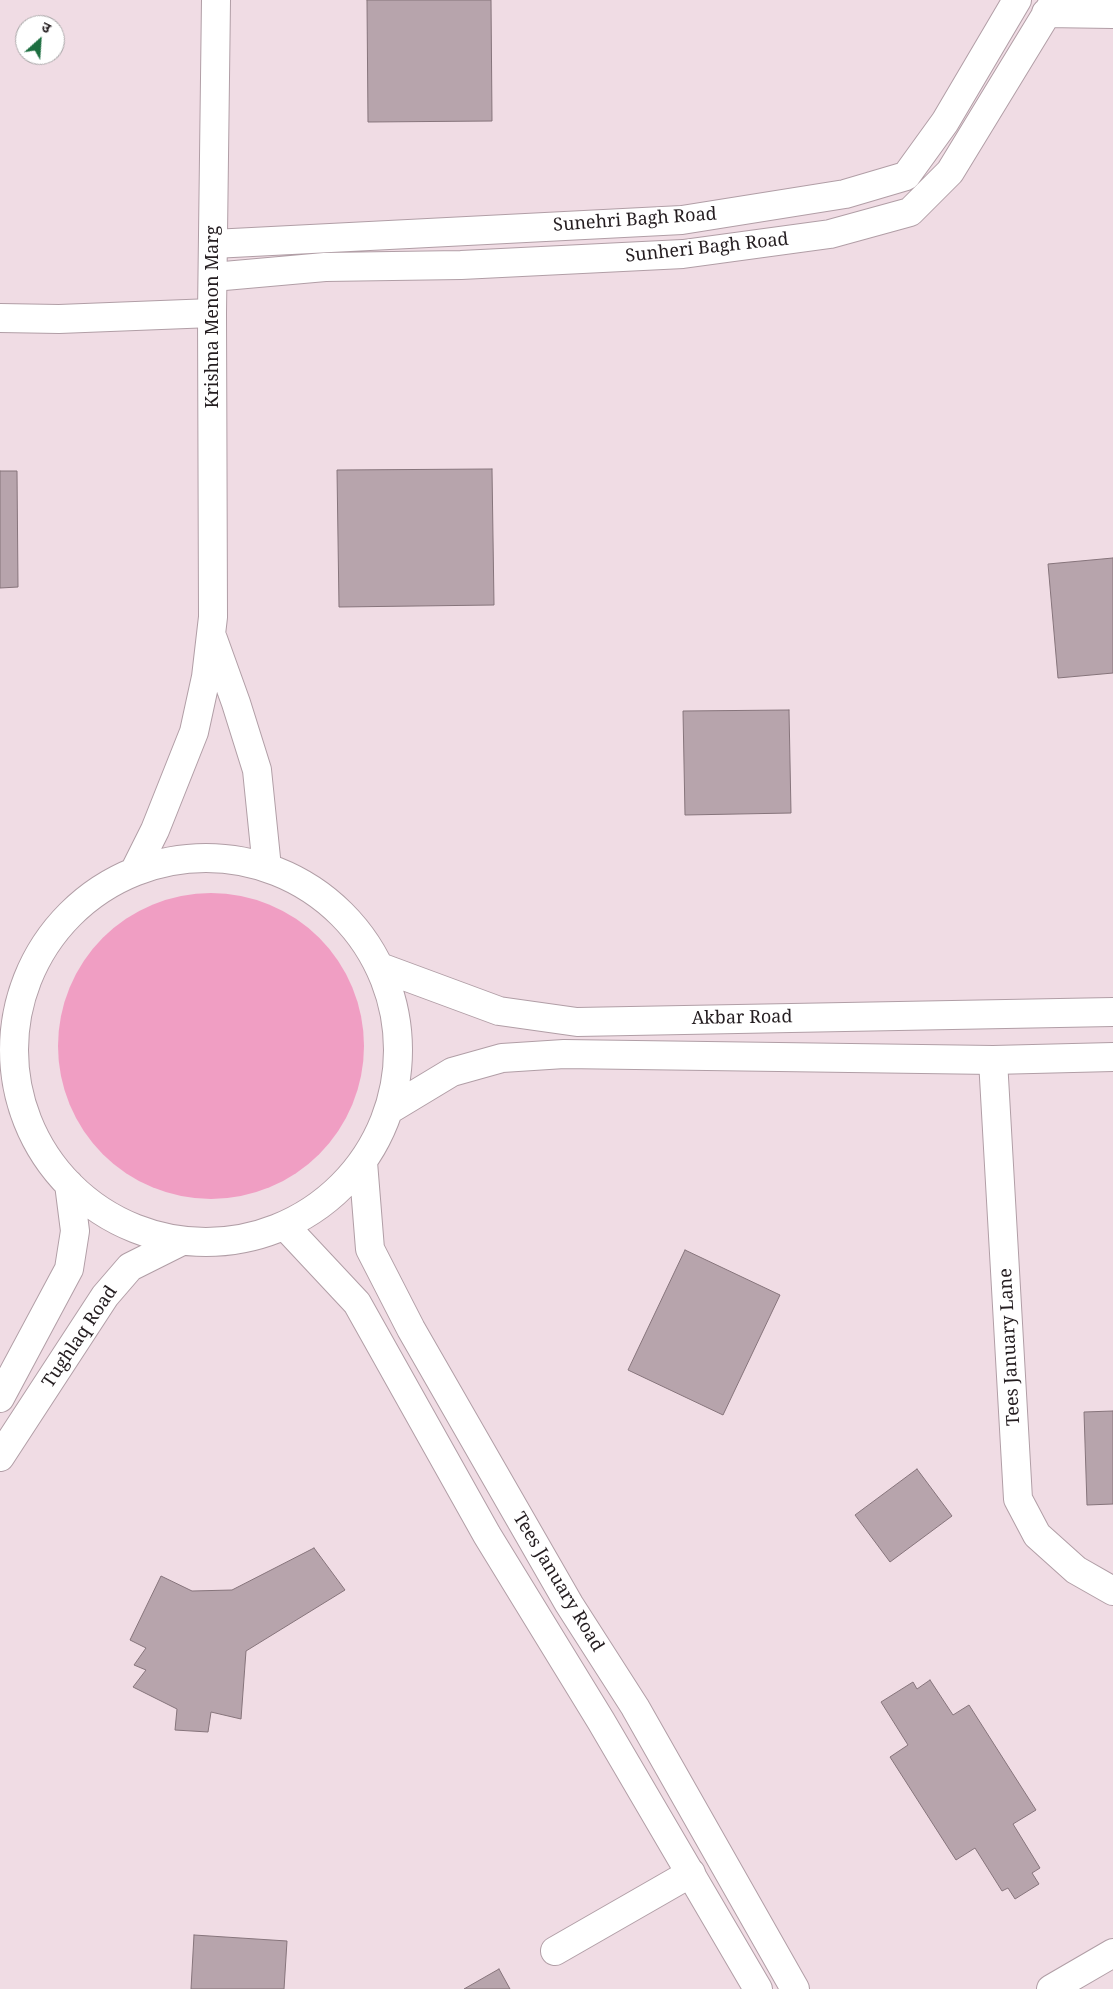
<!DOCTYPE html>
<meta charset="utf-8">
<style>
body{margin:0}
#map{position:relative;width:1113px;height:1989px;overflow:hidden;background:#f0dce4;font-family:"Noto Serif","Noto Sans Devanagari",serif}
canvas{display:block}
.north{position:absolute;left:15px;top:15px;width:50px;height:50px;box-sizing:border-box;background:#fff;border:1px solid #a7a5a6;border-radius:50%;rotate:26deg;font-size:14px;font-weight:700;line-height:20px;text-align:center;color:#241d20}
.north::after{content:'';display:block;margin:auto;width:18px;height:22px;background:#1c6e40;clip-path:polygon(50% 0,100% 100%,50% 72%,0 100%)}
</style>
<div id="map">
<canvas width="1113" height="1989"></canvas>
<div class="north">उ</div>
</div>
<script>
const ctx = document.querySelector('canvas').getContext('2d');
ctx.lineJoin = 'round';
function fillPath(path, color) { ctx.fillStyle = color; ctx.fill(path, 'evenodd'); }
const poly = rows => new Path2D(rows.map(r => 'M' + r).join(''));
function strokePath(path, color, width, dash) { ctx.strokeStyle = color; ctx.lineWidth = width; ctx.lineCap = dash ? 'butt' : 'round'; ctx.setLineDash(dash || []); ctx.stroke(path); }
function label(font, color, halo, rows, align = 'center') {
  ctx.font = font + ' "Noto Serif",serif'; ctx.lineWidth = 4.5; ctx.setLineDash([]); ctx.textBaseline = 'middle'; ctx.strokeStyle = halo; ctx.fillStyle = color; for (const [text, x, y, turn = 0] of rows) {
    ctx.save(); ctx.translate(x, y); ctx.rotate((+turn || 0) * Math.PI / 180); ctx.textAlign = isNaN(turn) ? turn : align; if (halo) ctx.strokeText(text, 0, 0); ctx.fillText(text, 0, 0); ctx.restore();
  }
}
fillPath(poly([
 '58 1046a153 153 0 1 1 306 0a153 153 0 1 1-306 0Z'
]), '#f09ec3');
const building = poly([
 [367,0,491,0,492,121,368,122,367,0],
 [492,469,494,605,339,607,337,470,492,469],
 [0,471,17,471,18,587,0,588,0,471],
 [1113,558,1113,673,1058,678,1048,564,1113,558],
 [789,710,791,813,685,815,683,711,789,710],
 [685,1250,780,1295,723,1415,628,1370,685,1250],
 [1113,1411,1113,1504,1087,1505,1084,1412,1113,1411],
 [917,1469,952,1516,890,1562,855,1515,917,1469],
 [314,1548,345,1590,246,1651,241,1719,211,1712,208,1732,175,1730,177,1709,133,1687,146,1670,134,1665,146,1648,130,1640,161,1576,192,1591,232,1590,314,1548],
 [930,1680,953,1715,969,1705,1036,1810,1013,1824,1040,1868,1032,1873,1039,1884,1015,1899,1008,1888,1002,1891,975,1848,956,1860,890,1757,908,1745,881,1702,913,1682,917,1689,930,1680],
 [194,1935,287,1941,284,1989,191,1989,194,1935],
 [499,1969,510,1989,464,1989,499,1969]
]);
fillPath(building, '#b7a4ac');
strokePath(building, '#86747b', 1);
const minor = poly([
 [1046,13,1113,14],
 [213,244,682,220,845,194,906,176,945,122,1017,0],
 [213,277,325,267,461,265,683,254,830,234,910,212,950,172,1055,0],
 [0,318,59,319,212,313],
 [993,1060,1018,1499,1037,1535,1076,1570,1113,1591],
 [555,1951,691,1873],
 [1051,1989,1113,1953]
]);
const major = poly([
 [213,639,236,703,257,770,267,868],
 '14 1050a192 192 0 1 1 384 0a192 192 0 1 1-384 0Z',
 [134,872,155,830,194,732,206,677,213,617,212,313,216,0],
 [380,967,499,1011,577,1022,1113,1012],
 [389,1110,452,1072,502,1058,564,1054,993,1060,1113,1057],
 [363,1162,370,1249,411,1329,569,1604,635,1707,795,1989],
 [285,1226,357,1303,487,1535,601,1721,758,1989],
 [0,1398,69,1269,75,1231,69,1184],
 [0,1457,105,1296,130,1267,182,1241]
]);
strokePath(minor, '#b19ea6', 30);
strokePath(major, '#b19ea6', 30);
strokePath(minor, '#fff', 28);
strokePath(major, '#fff', 28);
label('18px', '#241d20', '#fff', [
 ["Sunehri Bagh Road",635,220,-4],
 ["Sunheri Bagh Road",707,248,-6],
 ["Krishna Menon Marg",213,317,-90],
 ["Akbar Road",742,1018,-1],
 ["Tughlaq Road",80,1337,-56],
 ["Tees January Lane",1010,1347,-93],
 ["Tees January Road",558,1582,59]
]);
</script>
